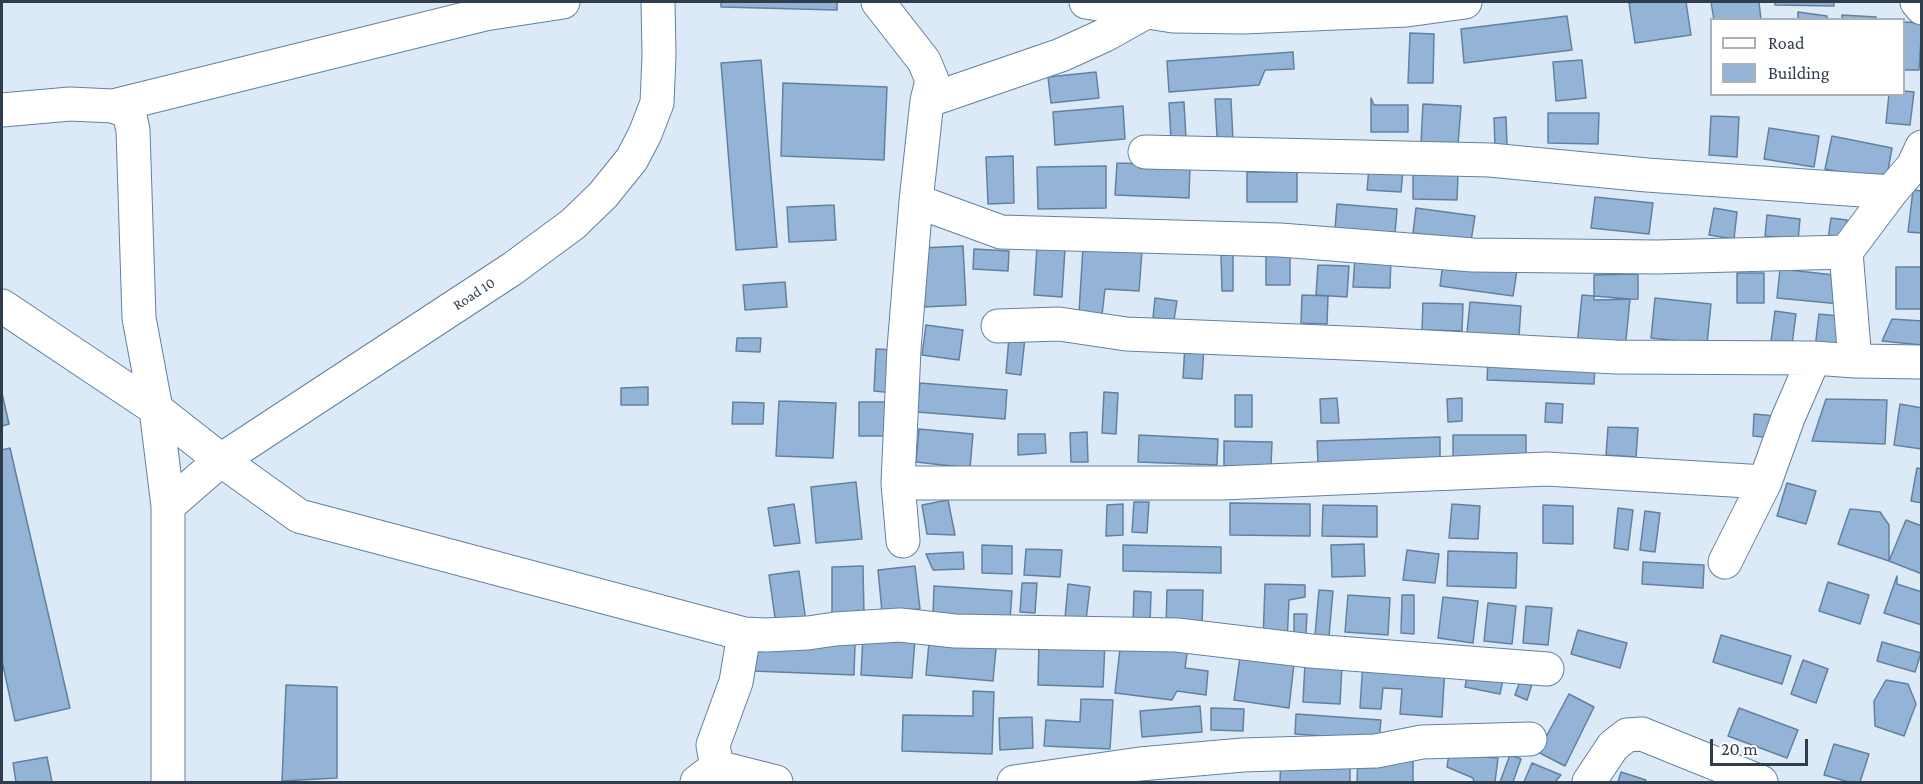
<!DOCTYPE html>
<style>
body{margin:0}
#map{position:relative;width:1923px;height:784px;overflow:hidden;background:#dceaf8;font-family:"Crimson Pro",serif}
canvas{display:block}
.frame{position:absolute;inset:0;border:3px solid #303d4c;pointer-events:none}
.legend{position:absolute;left:1710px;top:18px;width:195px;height:78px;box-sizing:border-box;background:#fff;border:2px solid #acb1b7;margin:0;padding:8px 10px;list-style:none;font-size:18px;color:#303d4c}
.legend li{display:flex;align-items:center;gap:12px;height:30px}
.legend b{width:30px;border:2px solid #acb1b7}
.scale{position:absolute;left:1710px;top:739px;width:98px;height:27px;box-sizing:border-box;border:3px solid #303d4c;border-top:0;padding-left:8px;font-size:18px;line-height:21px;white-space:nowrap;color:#303d4c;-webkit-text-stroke:4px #fff;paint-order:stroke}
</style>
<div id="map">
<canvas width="1923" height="784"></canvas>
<div class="frame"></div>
<ul class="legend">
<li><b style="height:8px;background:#fff"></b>Road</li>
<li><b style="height:16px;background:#93b4d6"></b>Building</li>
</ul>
<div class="scale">20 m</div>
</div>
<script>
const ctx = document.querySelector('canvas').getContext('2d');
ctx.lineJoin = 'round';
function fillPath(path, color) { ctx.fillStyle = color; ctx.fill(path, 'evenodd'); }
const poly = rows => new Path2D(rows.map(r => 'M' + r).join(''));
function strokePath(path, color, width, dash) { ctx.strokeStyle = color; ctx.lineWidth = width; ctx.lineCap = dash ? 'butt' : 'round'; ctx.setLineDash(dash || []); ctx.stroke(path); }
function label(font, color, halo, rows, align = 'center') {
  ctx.font = font + ' "Crimson Pro",serif'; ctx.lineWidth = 6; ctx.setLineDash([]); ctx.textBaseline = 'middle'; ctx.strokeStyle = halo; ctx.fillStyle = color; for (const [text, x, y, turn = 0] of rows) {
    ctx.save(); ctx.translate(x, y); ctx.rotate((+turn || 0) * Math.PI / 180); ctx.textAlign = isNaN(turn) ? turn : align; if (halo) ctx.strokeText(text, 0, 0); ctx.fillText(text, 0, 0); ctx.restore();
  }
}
const building = poly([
 [721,2,837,2,837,10,721,7,721,2],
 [1636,2,1686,2,1691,35,1635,43,1629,3,1636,2],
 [1711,2,1759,2,1761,20,1714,20,1711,2],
 [1775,2,1834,2,1834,6,1775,5,1775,2],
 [1798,12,1827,16,1827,20,1798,20,1798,12],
 [1842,15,1876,17,1876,20,1842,20,1842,15],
 [1567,16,1572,50,1464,63,1461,29,1567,16],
 [1904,22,1922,23,1919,70,1904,70,1904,22],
 [1410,33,1434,34,1433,83,1408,83,1410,33],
 [1293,52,1294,69,1265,70,1259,85,1169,92,1167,61,1293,52],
 [761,60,777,247,736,250,721,63,761,60],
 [1582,60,1586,98,1556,101,1553,62,1582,60],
 [1096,72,1099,98,1051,103,1048,77,1096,72],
 [783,83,887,87,884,160,781,156,783,83],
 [1904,91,1914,92,1910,125,1886,123,1889,94,1904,94,1904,91],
 [1371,98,1374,105,1408,105,1408,132,1371,132,1371,98],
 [1215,99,1231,99,1233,141,1217,136,1215,99],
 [1184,102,1186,139,1171,140,1169,103,1184,102],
 [1423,104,1461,106,1458,145,1421,143,1423,104],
 [1123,106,1125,139,1055,145,1053,112,1123,106],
 [1548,113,1599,113,1598,144,1548,143,1548,113],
 [1711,116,1739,117,1737,157,1709,155,1711,116],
 [1506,117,1507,145,1495,146,1494,118,1506,117],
 [1769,128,1819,136,1814,167,1764,159,1769,128],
 [1832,136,1892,148,1886,181,1825,169,1832,136],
 [1013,156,1014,203,988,204,986,157,1013,156],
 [1117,163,1190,165,1189,198,1115,195,1117,163],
 [1106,166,1106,208,1038,209,1037,167,1106,166],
 [1369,168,1403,170,1401,192,1367,190,1369,168],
 [1247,172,1297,172,1297,202,1247,202,1247,172],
 [1413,173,1458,174,1457,200,1413,199,1413,173],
 [1913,190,1922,191,1922,233,1908,232,1913,190],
 [1595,197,1653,203,1649,234,1591,228,1595,197],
 [1337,204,1397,209,1395,234,1335,229,1337,204],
 [834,205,836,240,789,242,787,207,834,205],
 [1416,208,1475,216,1471,241,1413,233,1416,208],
 [1714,208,1737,212,1734,239,1709,235,1714,208],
 [1767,215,1800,219,1798,240,1765,236,1767,215],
 [1831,218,1847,220,1844,242,1828,240,1831,218],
 [963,246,966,305,923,307,921,248,963,246],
 [1037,246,1065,248,1062,297,1034,295,1037,246],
 [1083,247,1142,251,1139,291,1105,289,1102,315,1079,313,1083,247],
 [974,249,1009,251,1008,271,973,269,974,249],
 [1266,250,1290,250,1290,285,1266,285,1266,250],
 [1444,254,1518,264,1513,296,1440,286,1444,254],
 [1221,255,1233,255,1233,291,1222,291,1221,255],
 [1355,256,1391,257,1390,288,1353,287,1355,256],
 [1318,265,1349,266,1347,297,1316,295,1318,265],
 [1896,267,1922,267,1922,309,1896,309,1896,267],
 [1780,269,1843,276,1840,304,1777,298,1780,269],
 [1737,273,1764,273,1764,303,1737,303,1737,273],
 [1638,274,1638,299,1594,300,1594,275,1638,274],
 [785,282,787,307,745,310,743,285,785,282],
 [1302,295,1328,296,1327,324,1301,323,1302,295],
 [1582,295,1630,299,1625,350,1577,346,1582,295],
 [1155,298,1177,301,1174,320,1153,318,1155,298],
 [1655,298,1711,304,1707,344,1651,338,1655,298],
 [1470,302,1521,306,1519,336,1467,333,1470,302],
 [1423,303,1463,304,1462,331,1422,330,1423,303],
 [1775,311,1796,314,1791,352,1770,349,1775,311],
 [1819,314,1847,317,1844,351,1815,348,1819,314],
 [1892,319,1922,321,1922,345,1882,341,1892,319],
 [926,325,963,330,959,360,922,355,926,325],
 [1009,337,1025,338,1021,375,1006,373,1009,337],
 [737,338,761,338,760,352,736,351,737,338],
 [1185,345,1204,346,1202,379,1183,378,1185,345],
 [876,349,897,350,895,393,874,391,876,349],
 [1488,360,1595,364,1594,384,1487,380,1488,360],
 [920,383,1007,390,1005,419,917,412,920,383],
 [648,387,648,405,621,405,621,388,648,387],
 [1104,392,1118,393,1116,434,1102,433,1104,392],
 [2,393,9,424,2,426,2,393],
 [1235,395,1252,395,1252,427,1235,427,1235,395],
 [1337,398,1339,423,1321,423,1320,399,1337,398],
 [1462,398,1462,421,1448,422,1447,399,1462,398],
 [1826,399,1887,400,1885,444,1812,441,1826,399],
 [779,401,836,403,833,458,776,456,779,401],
 [733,402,764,403,763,424,732,424,733,402],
 [859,402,897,402,897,436,859,436,859,402],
 [1546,403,1563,404,1562,423,1545,422,1546,403],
 [1900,404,1922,408,1922,449,1894,445,1900,404],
 [1754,414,1775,416,1773,438,1753,436,1754,414],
 [1608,427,1638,428,1636,457,1606,455,1608,427],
 [919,429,973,434,970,468,916,462,919,429],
 [1087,432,1088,462,1071,462,1070,433,1087,432],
 [1018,434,1045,434,1046,453,1018,455,1018,434],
 [1139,435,1218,439,1217,465,1138,462,1139,435],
 [1453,435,1526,435,1526,460,1453,460,1453,435],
 [1440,437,1440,458,1318,463,1317,441,1440,437],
 [1224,441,1272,442,1271,466,1224,466,1224,441],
 [10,448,70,708,15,721,2,661,2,450,10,448],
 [1917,468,1922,469,1922,503,1911,501,1917,468],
 [856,482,862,539,816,543,811,487,856,482],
 [1787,483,1816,491,1806,524,1777,516,1787,483],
 [948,500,955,535,927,534,922,505,948,500],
 [1134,502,1149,502,1147,533,1132,532,1134,502],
 [1230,503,1310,504,1310,536,1230,535,1230,503],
 [794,504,800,543,774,546,768,508,794,504],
 [1123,504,1123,535,1106,536,1107,505,1123,504],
 [1452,504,1480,506,1478,539,1449,538,1452,504],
 [1323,505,1377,506,1377,537,1322,536,1323,505],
 [1543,505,1573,506,1573,544,1543,543,1543,505],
 [1618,508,1633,510,1628,550,1614,548,1618,508],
 [1850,509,1880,512,1889,525,1889,561,1838,544,1850,509],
 [1645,511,1660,513,1655,552,1640,550,1645,511],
 [1906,520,1922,526,1922,574,1889,561,1906,520],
 [1364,544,1365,576,1332,577,1331,545,1364,544],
 [982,545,1012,546,1012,574,982,573,982,545],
 [1123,545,1221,547,1221,573,1123,571,1123,545],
 [1026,549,1062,550,1060,577,1024,575,1026,549],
 [1407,550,1439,554,1435,583,1403,580,1407,550],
 [1448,551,1517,553,1516,588,1447,586,1448,551],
 [963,552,964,569,933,570,926,554,963,552],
 [1643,562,1704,565,1703,588,1642,584,1643,562],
 [863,566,864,615,832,615,832,567,863,566],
 [915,566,920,609,882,612,878,570,915,566],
 [799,571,806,622,776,625,769,575,799,571],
 [1897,576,1897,584,1922,592,1922,625,1884,613,1897,576],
 [1828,582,1869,595,1860,624,1819,611,1828,582],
 [1022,583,1037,583,1035,613,1020,612,1022,583],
 [1068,584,1090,587,1086,620,1065,618,1068,584],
 [1265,584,1305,585,1305,597,1289,600,1287,642,1263,641,1265,584],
 [934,586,1012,591,1010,620,933,614,934,586],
 [1167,590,1203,590,1202,627,1166,627,1167,590],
 [1319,590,1333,591,1329,636,1315,635,1319,590],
 [1134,591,1151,592,1150,625,1133,625,1134,591],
 [1348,595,1390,598,1388,635,1345,632,1348,595],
 [1402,595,1414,595,1414,634,1401,633,1402,595],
 [1443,597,1478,601,1473,643,1438,638,1443,597],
 [1488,603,1516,606,1512,644,1484,641,1488,603],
 [1526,606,1552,608,1548,645,1523,643,1526,606],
 [1294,614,1307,614,1306,634,1294,633,1294,614],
 [1578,630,1627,643,1620,668,1571,654,1578,630],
 [930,632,997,637,993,681,926,675,930,632],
 [863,635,915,639,912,678,861,675,863,635],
 [1721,635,1791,656,1782,684,1713,662,1721,635],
 [755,640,855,644,854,675,753,671,755,640],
 [1121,640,1188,647,1185,668,1208,671,1206,695,1177,691,1172,700,1115,693,1121,640],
 [1039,641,1105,642,1103,687,1038,685,1039,641],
 [1882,642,1921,653,1915,672,1877,661,1882,642],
 [1240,657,1294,664,1289,708,1234,700,1240,657],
 [1803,660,1828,669,1816,703,1791,694,1803,660],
 [1363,661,1445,666,1442,717,1400,714,1402,689,1383,688,1381,709,1360,708,1363,661],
 [1305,663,1342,665,1340,704,1303,702,1305,663],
 [1468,672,1503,679,1500,694,1465,687,1468,672],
 [1886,680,1908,684,1916,704,1904,736,1875,726,1874,701,1886,680],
 [1520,681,1532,684,1527,700,1515,695,1520,681],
 [286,685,337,687,337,778,282,781,286,685],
 [973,691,994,692,992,754,902,751,903,715,973,716,973,691],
 [1569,694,1594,707,1565,766,1538,752,1569,694],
 [1081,699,1113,700,1110,749,1044,746,1046,720,1080,722,1081,699],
 [1200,706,1202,732,1142,737,1140,711,1200,706],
 [1211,708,1244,709,1243,731,1211,730,1211,708],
 [1739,708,1798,730,1787,758,1728,736,1739,708],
 [1296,714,1381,720,1379,740,1295,734,1296,714],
 [1032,717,1033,748,1000,750,999,718,1032,717],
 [1834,744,1869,754,1860,782,1849,782,1824,775,1834,744],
 [1449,754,1498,758,1495,782,1474,782,1473,778,1447,767,1449,754],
 [1510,755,1521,759,1513,782,1500,782,1510,755],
 [1358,756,1413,756,1413,782,1357,782,1358,756],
 [47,757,52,782,16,782,13,763,47,757],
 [1281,759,1350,761,1350,782,1280,782,1281,759],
 [1532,763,1561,775,1555,782,1524,782,1532,763],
 [1621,772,1646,780,1645,782,1618,782,1621,772]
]);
fillPath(building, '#93b4d6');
strokePath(building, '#6281a1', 1.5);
const minor = poly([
 [878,2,924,61,932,80,927,101,916,201,904,349,898,483,903,541],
 [1086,2,1173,16,1243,17,1407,10,1465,2],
 [1917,2,1922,8],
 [927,101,1061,55,1105,35,1146,12],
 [113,106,485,14,563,2],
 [2,110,70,104,113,106,129,112,133,130,139,318,156,409,168,506,168,782],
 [1145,152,1490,160,1647,175,1891,192],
 [916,201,1001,232,1280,240,1473,255,1657,257,1846,252],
 [2,306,156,409,221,460,299,516,744,634],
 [998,326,1059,324,1126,334,1371,344,1616,357,1814,358],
 [1855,361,1846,252,1891,192,1913,166,1922,147],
 [898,483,1222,483,1547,469,1765,482],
 [168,506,221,460,512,269,573,224,603,195,632,159,645,134,657,103,659,56,658,2],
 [1725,562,1765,482,1788,418,1814,358,1855,361,1922,362],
 [717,767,713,745,736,682,744,634,766,635,808,633,835,629,900,625,955,631,1177,635,1311,651,1547,669],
 [697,782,717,767,776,782],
 [1014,782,1140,764,1243,755,1376,751,1422,742,1530,739],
 [1589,782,1613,746,1627,735,1642,734,1761,782]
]);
strokePath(minor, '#6281a1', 35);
strokePath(minor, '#fff', 33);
label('15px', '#303d4c', '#fff', [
 ["Road 10",474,294,-33]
]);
</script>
